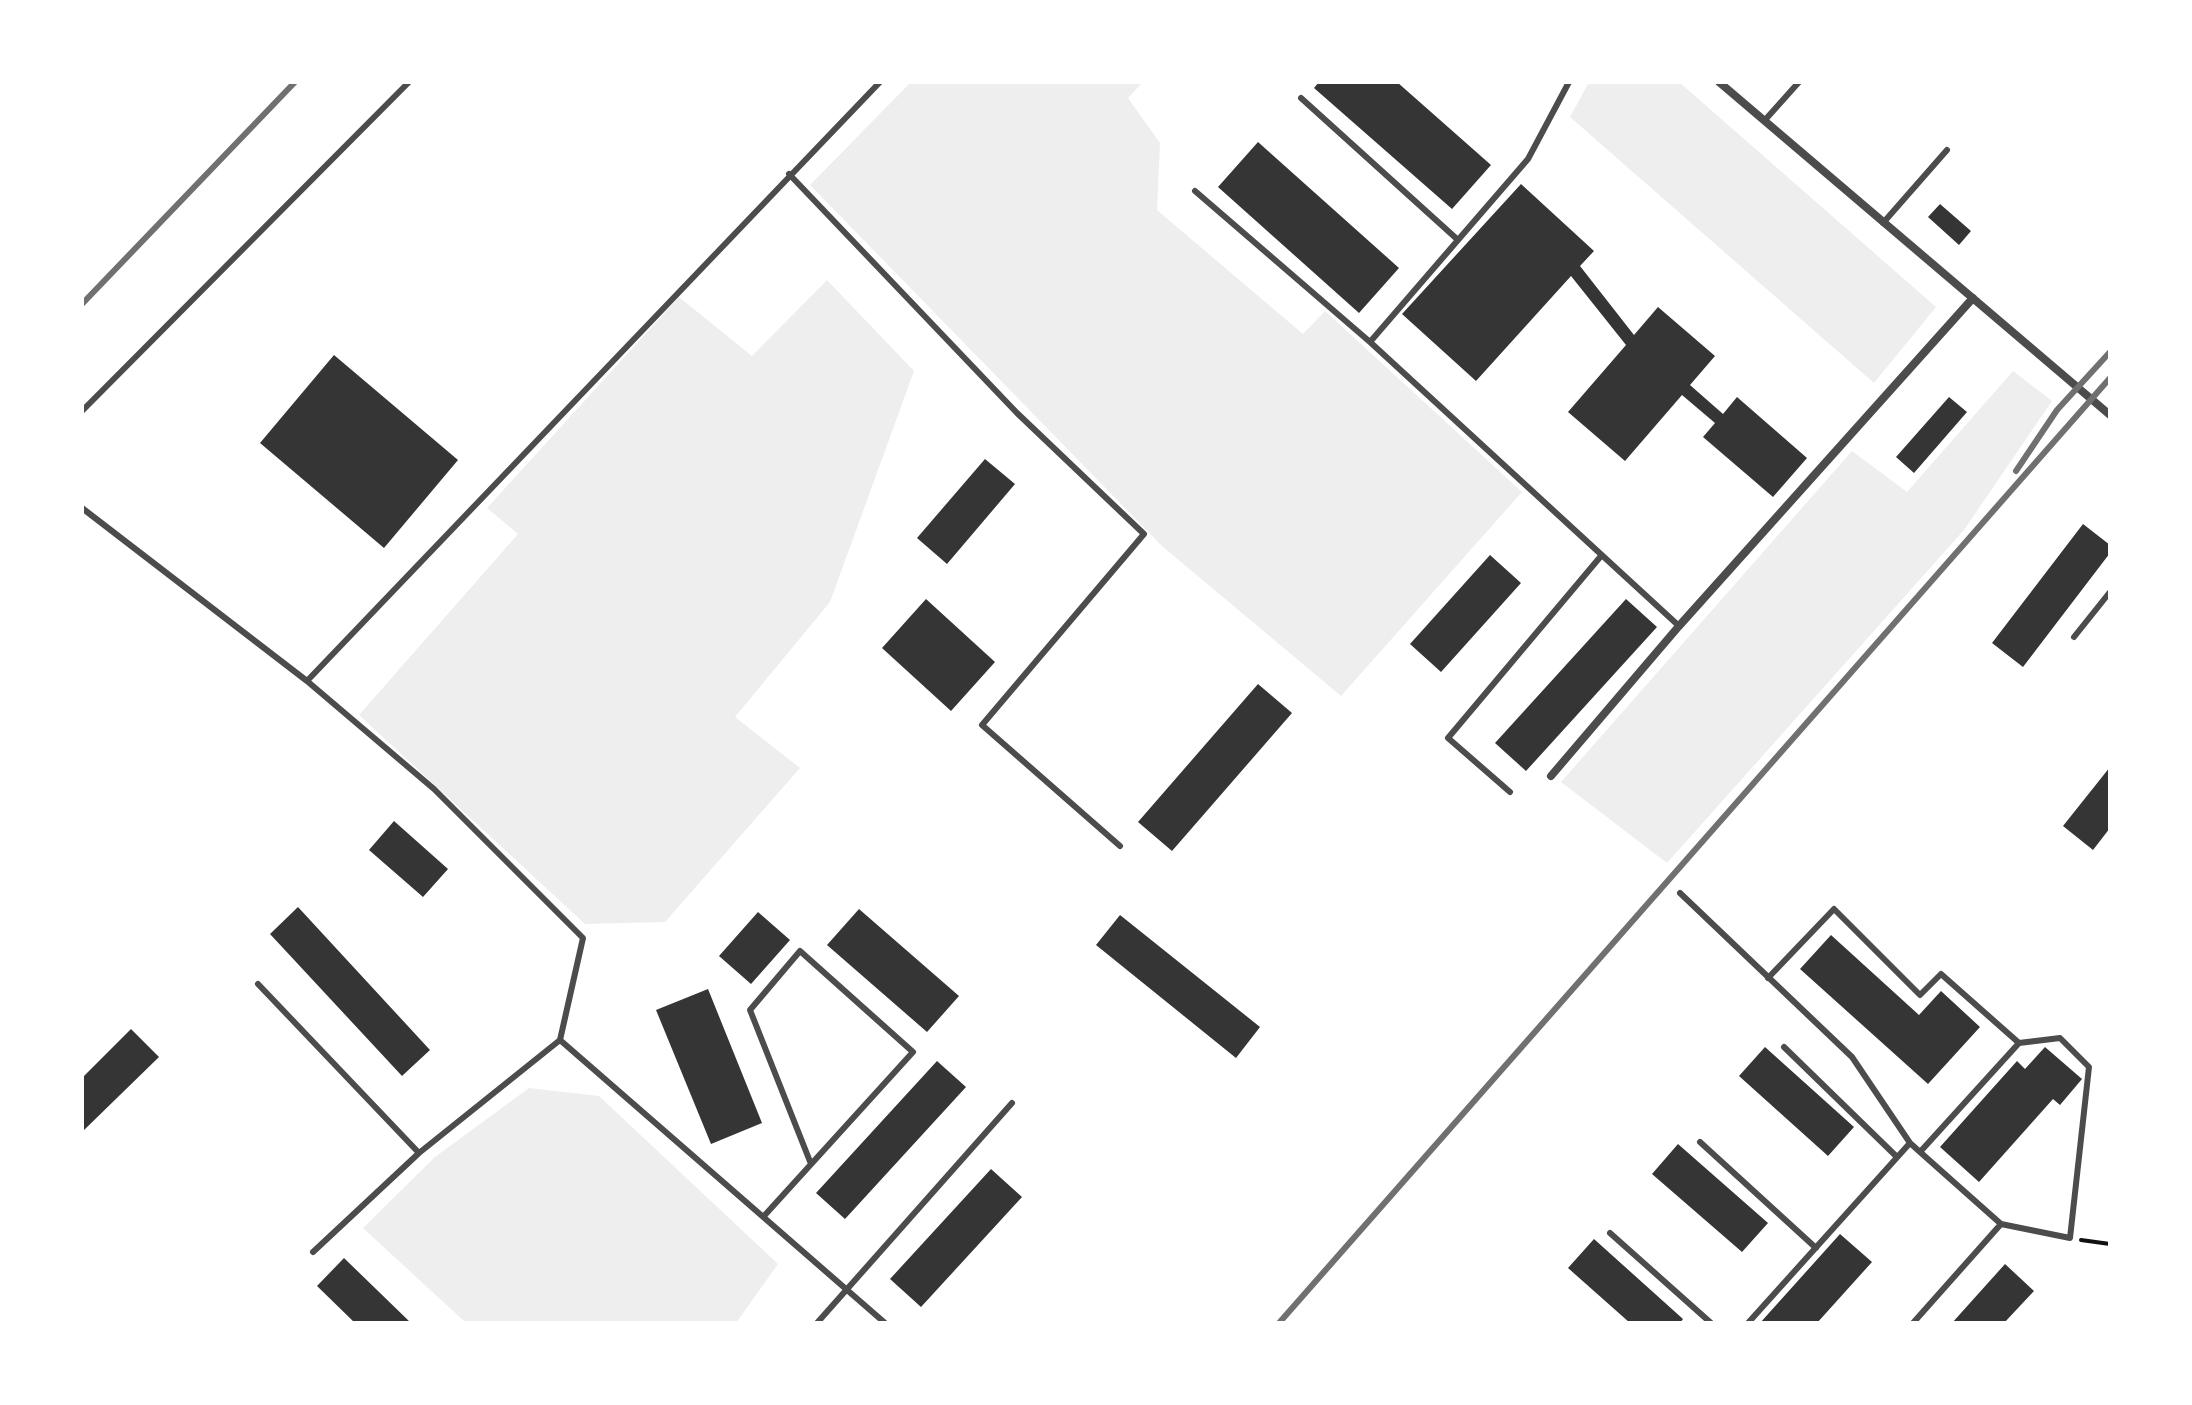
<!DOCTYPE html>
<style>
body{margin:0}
#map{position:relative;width:2192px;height:1405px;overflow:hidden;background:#fff;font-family:Inter,sans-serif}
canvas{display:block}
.frame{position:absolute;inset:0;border:84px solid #fff;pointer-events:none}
</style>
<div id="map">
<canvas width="2192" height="1405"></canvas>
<div class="frame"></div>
</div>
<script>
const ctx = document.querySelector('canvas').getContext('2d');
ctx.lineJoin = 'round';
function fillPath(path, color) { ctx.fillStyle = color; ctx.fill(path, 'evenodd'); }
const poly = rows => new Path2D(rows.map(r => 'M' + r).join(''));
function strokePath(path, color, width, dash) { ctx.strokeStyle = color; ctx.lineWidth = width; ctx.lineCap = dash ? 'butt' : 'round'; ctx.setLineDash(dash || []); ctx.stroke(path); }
fillPath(poly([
 [911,82,1143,82,1128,98,1160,143,1157,210,1303,334,1325,311,1522,492,1341,696,1162,546,810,185],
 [1589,82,1679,82,1936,307,1874,383,1570,117],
 [827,280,914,371,830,602,735,717,800,768,665,922,585,924,359,715,518,534,487,508,679,297,752,356],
 [2013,371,2052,401,1964,530,1667,863,1561,782,1852,451,1907,492],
 [529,1088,599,1096,778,1264,736,1323,466,1323,363,1228,435,1157]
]), '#eee');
fillPath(poly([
 [1319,82,1397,82,1491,165,1452,209,1314,88],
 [1258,142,1399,268,1359,313,1218,187],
 [1521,184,1594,251,1580,266,1634,335,1658,307,1715,356,1690,385,1723,414,1737,397,1807,458,1773,497,1703,437,1715,423,1682,395,1625,461,1568,412,1626,345,1571,276,1476,381,1402,314],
 [1940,204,1971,231,1959,245,1928,217],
 [334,355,458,460,384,548,260,443],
 [1949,397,1967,412,1914,473,1896,457],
 [985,459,1015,484,947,564,917,538],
 [2083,524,2110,545,2110,553,2023,667,1992,643],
 [1490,555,1521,583,1441,672,1410,644],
 [926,599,995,662,951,711,882,648],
 [1626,599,1657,627,1526,771,1495,743],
 [1258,684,1292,713,1172,851,1138,822],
 [2110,767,2110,828,2093,850,2063,826],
 [394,821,448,869,423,897,369,850],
 [298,907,430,1050,402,1076,270,934],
 [859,909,959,996,927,1032,827,945],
 [758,912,790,940,751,984,719,956],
 [1120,915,1260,1027,1236,1058,1096,945],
 [1831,935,1919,1015,1941,991,1980,1027,1928,1084,1800,969],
 [708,989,762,1123,711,1144,656,1010],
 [131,1029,159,1057,82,1132,82,1078],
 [1765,1047,1854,1127,1828,1156,1739,1076],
 [2045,1047,2082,1079,2060,1105,2053,1099,1979,1182,1940,1147,2017,1061,2025,1069],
 [937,1061,966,1087,845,1219,816,1193],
 [1678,1144,1768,1223,1742,1252,1652,1174],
 [991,1169,1022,1197,921,1307,890,1279],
 [1840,1234,1872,1262,1817,1323,1760,1323],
 [1594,1239,1683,1319,1680,1323,1630,1323,1568,1268],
 [344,1258,411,1323,355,1323,317,1286],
 [2005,1264,2034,1291,2004,1323,1952,1323]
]), '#353535');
strokePath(poly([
 [2081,1240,2110,1244]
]), '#111', 4);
strokePath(poly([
 [1301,98,1458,240,1528,159,1569,82],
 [1765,120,1799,82],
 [789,174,1017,413,1144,534,982,725,1120,846],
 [1195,191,1370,342,1679,626],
 [1883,223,1947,150],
 [1370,342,1458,240],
 [82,411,409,82],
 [82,508,307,681,434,789,583,938,560,1040,885,1323],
 [2074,637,2110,592],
 [307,681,880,82],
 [1510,792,1448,738,1601,556],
 [1680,893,1852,1057,1910,1143,1920,1152,2001,1224,2070,1238,2089,1067,2060,1038,2019,1043,1920,1152],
 [1768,978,1834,909,1920,995,1941,974,2019,1043],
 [258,984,419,1153],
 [1784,1047,1897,1157],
 [1700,1142,1816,1248],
 [764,1216,913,1052,800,951,750,1010,811,1164],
 [1610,1233,1711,1323],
 [313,1252,419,1153,560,1040],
 [817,1323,1012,1103],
 [1748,1323,1910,1143],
 [1913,1323,2001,1224]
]), '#4c4c4c', 6);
strokePath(poly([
 [1719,82,2110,415],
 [1551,776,1679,626,1973,298]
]), '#4c4c4c', 8);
strokePath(poly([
 [82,304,295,82],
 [2016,471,2057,410,2110,352],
 [1279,1323,2110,378]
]), '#707070', 6);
</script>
